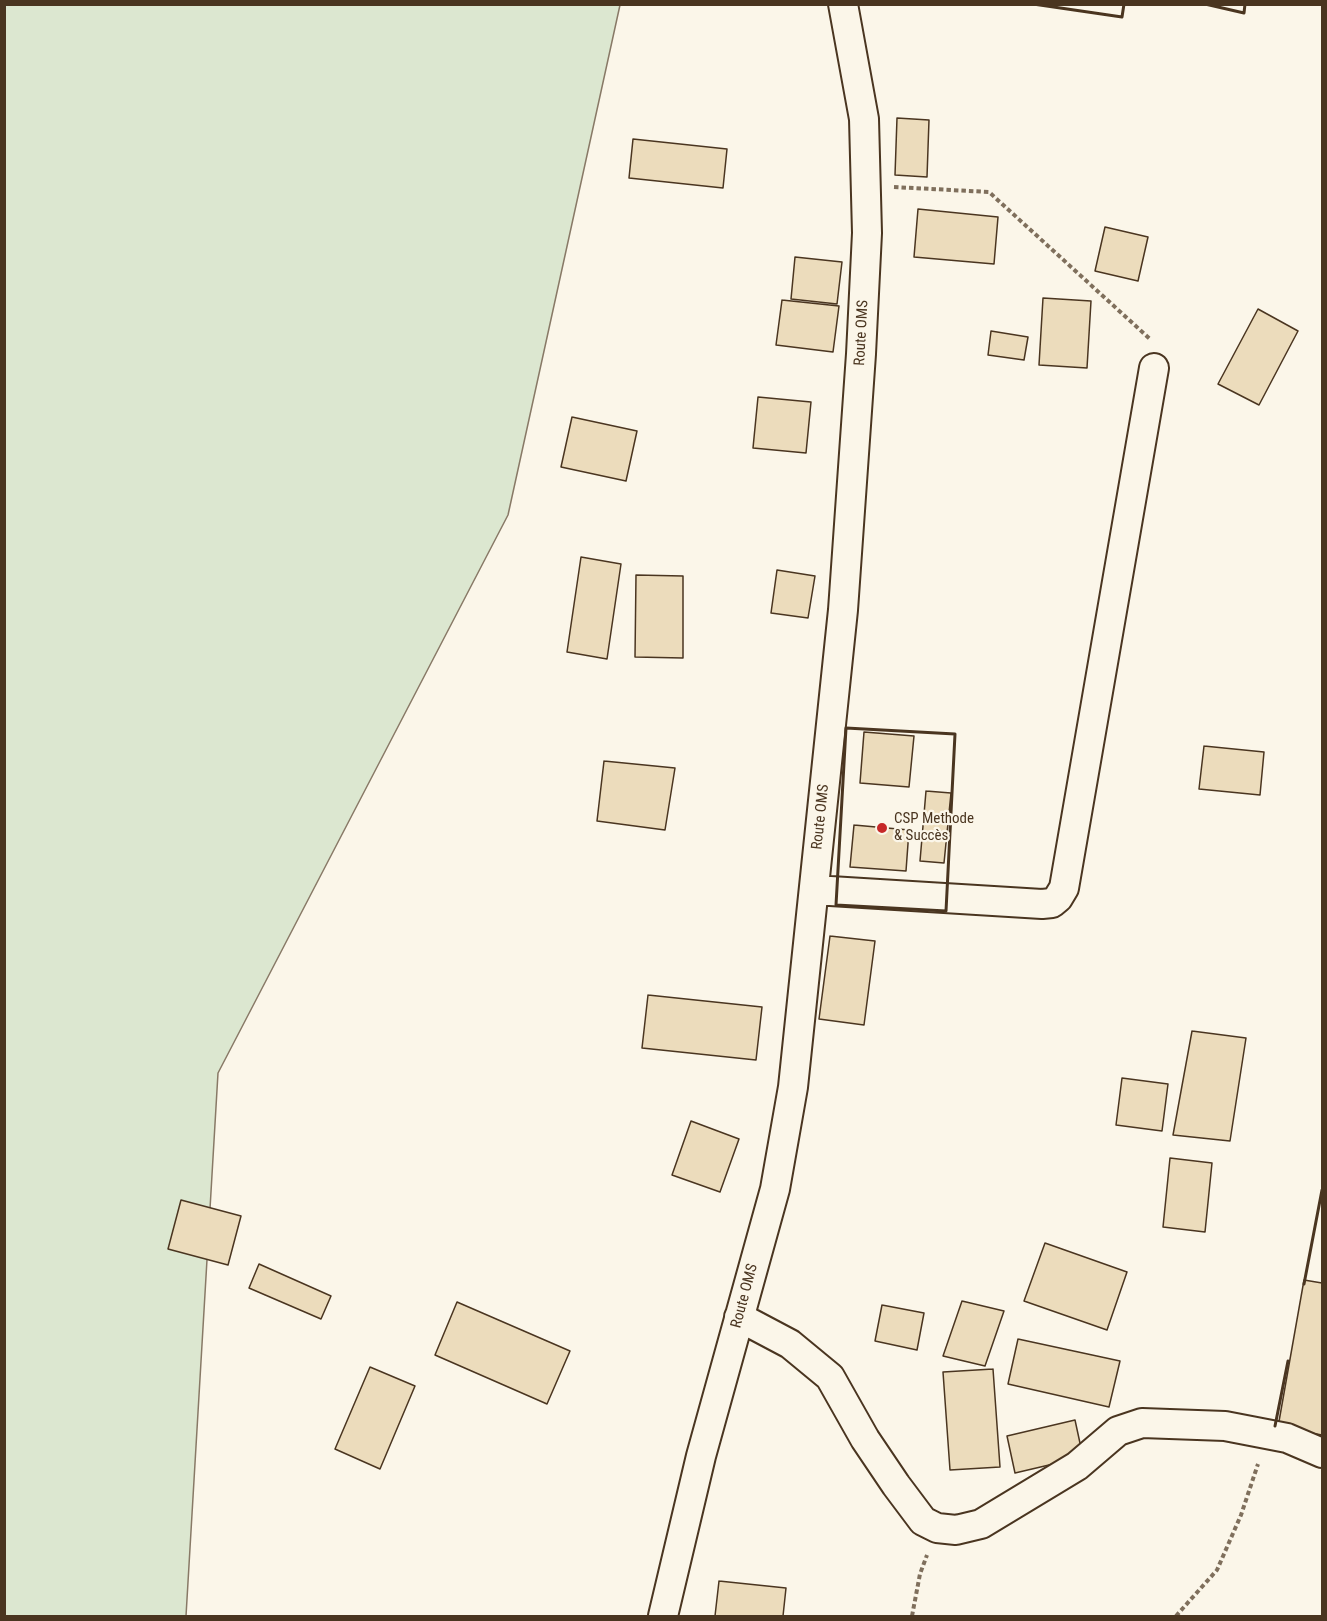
<!DOCTYPE html>
<meta charset="utf-8">
<style>
body{margin:0}
#map{position:relative;width:1327px;height:1621px;overflow:hidden;background:#fbf6e9;font-family:"Roboto Condensed",sans-serif}
canvas{display:block}
.frame{position:absolute;inset:0;border:6px solid #4a3520;pointer-events:none}
</style>
<div id="map">
<canvas width="1327" height="1621"></canvas>
<div class="frame"></div>
</div>
<script>
const ctx = document.querySelector('canvas').getContext('2d');
ctx.lineJoin = 'round';
function fillPath(path, color) { ctx.fillStyle = color; ctx.fill(path, 'evenodd'); }
const poly = rows => new Path2D(rows.map(r => 'M' + r).join(''));
function strokePath(path, color, width, dash) { ctx.strokeStyle = color; ctx.lineWidth = width; ctx.lineCap = dash ? 'butt' : 'round'; ctx.setLineDash(dash || []); ctx.stroke(path); }
function label(font, color, halo, rows, align = 'center') {
  ctx.font = font + ' "Roboto Condensed",sans-serif'; ctx.lineWidth = 4.5; ctx.setLineDash([]); ctx.textBaseline = 'middle'; ctx.strokeStyle = halo; ctx.fillStyle = color; for (const [text, x, y, turn = 0] of rows) {
    ctx.save(); ctx.translate(x, y); ctx.rotate((+turn || 0) * Math.PI / 180); ctx.textAlign = isNaN(turn) ? turn : align; if (halo) ctx.strokeText(text, 0, 0); ctx.fillText(text, 0, 0); ctx.restore();
  }
}
const green = poly([
 [5,5,620,5,508,515,218,1073,186,1616,5,1616,5,5]
]);
fillPath(green, '#dce7d0');
strokePath(green, '#887966', 1.5);
const building = poly([
 [897,118,929,120,927,177,895,175,897,118],
 [633,139,727,149,723,188,629,178,633,139],
 [918,209,998,217,994,264,914,257,918,209],
 [1105,227,1148,237,1138,281,1095,271,1105,227],
 [795,257,842,262,837,304,791,299,795,257],
 [1043,298,1091,301,1087,368,1039,365,1043,298],
 [782,300,839,306,833,352,776,345,782,300],
 [1258,309,1298,331,1259,405,1218,384,1258,309],
 [991,331,1028,337,1024,360,988,355,991,331],
 [758,397,811,402,806,453,753,448,758,397],
 [572,417,637,431,626,481,561,467,572,417],
 [581,557,621,564,607,659,567,652,581,557],
 [777,570,815,576,808,618,771,613,777,570],
 [636,575,683,576,683,658,635,657,636,575],
 [864,732,914,736,909,787,860,783,864,732],
 [1204,746,1264,752,1260,795,1199,789,1204,746],
 [604,761,675,768,665,830,597,821,604,761],
 [926,791,951,793,944,863,920,861,926,791],
 [854,825,909,830,906,871,850,867,854,825],
 [830,936,875,941,864,1025,819,1019,830,936],
 [648,995,762,1007,756,1060,642,1048,648,995],
 [1192,1031,1246,1038,1230,1141,1173,1135,1192,1031],
 [1122,1078,1168,1084,1162,1131,1116,1125,1122,1078],
 [691,1121,739,1139,720,1192,672,1175,691,1121],
 [1170,1158,1212,1163,1205,1232,1163,1227,1170,1158],
 [181,1200,241,1216,228,1265,168,1249,181,1200],
 [1045,1243,1127,1272,1107,1330,1024,1301,1045,1243],
 [259,1264,331,1296,321,1319,249,1288,259,1264],
 [1304,1280,1322,1283,1322,1435,1278,1427,1304,1280],
 [962,1301,1004,1311,985,1366,943,1356,962,1301],
 [457,1302,570,1351,547,1404,435,1355,457,1302],
 [882,1305,924,1313,917,1350,875,1341,882,1305],
 [1018,1339,1120,1361,1109,1407,1008,1384,1018,1339],
 [370,1367,415,1386,380,1469,335,1449,370,1367],
 [993,1369,1000,1467,950,1470,943,1372,993,1369],
 [1075,1420,1083,1457,1015,1473,1007,1436,1075,1420],
 [719,1581,786,1588,783,1616,715,1616,719,1581]
]);
fillPath(building, '#ecdcbc');
strokePath(building, '#4a3520', 1.5);
const minor = poly([
 [814,890,1042,904,1052,903,1058,898,1064,888,1154,368],
 [739,1317,790,1344,830,1377,865,1439,896,1485,923,1521,937,1528,956,1530,981,1524,1077,1466,1118,1431,1142,1423,1225,1426,1287,1438,1322,1453],
 [663,1616,701,1456,775,1189,793,1087,843,610,861,354,867,233,864,119,843,4]
]);
strokePath(minor, '#4a3520', 32);
strokePath(poly([
 [894,187,989,192,1150,339],
 [912,1616,920,1574,927,1555],
 [1176,1616,1217,1570,1241,1515,1258,1464]
]), '#7f6f5c', 4, [4.5, 3]);
strokePath(minor, '#fbf6e9', 28);
strokePath(poly([
 [1033,4,1122,17,1124,4],
 [1205,4,1244,13,1245,4],
 [846,728,955,734,946,911,836,905,846,728],
 [1304,1284,1322,1190],
 [1275,1426,1288,1361]
]), '#4a3520', 3);
for (const [x, y, r, color] of [
 [882,828,6,"#c62828"]
]) { const dot = new Path2D(); dot.arc(x, y, r, 0, 2 * Math.PI); ctx.fillStyle = color; ctx.fill(dot); strokePath(dot, '#fbf6e9', 2); }
label('15px', '#4a3520', '#fbf6e9', [
 ["Route OMS",862,333,-87],
 ["Route OMS",821,817,-84],
 ["Route OMS",745,1296,-75]
]);
label('15px', '#4a3520', '#fbf6e9', [
 ["CSP Methode",894,819],
 ["& Succès",894,836]
], 'left');
</script>
